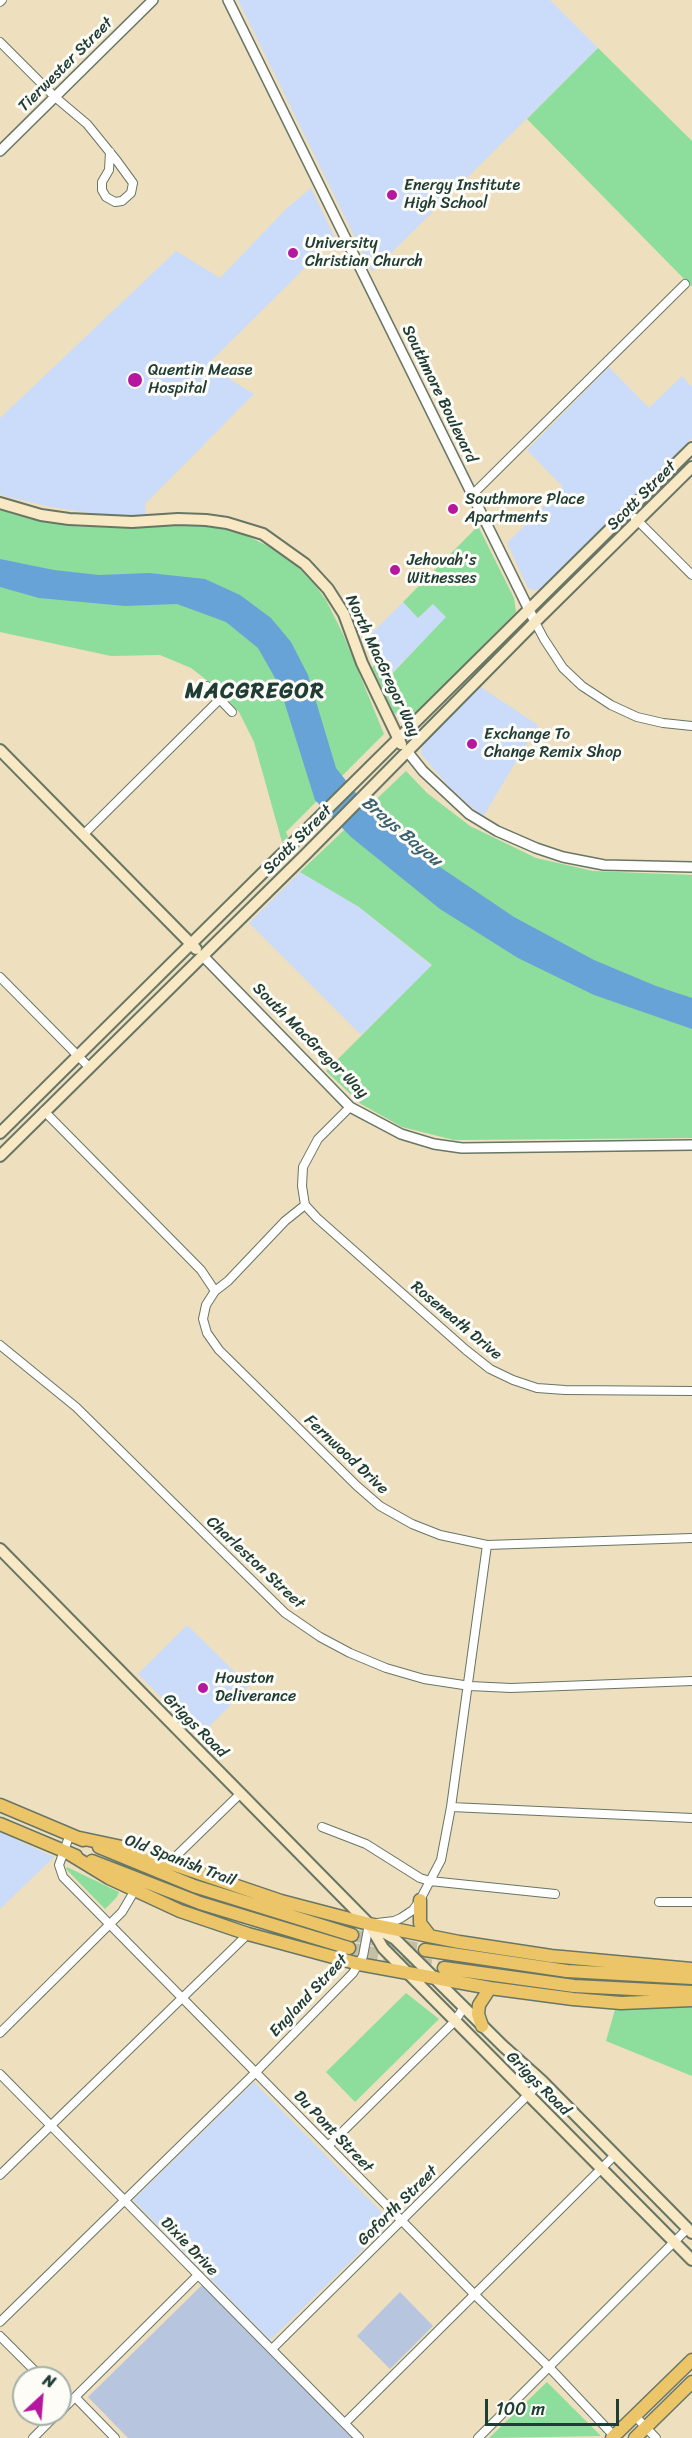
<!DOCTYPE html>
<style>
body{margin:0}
#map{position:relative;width:692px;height:2438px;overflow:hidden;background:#eedfbf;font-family:Sriracha,sans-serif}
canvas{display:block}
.north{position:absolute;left:12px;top:2366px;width:60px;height:60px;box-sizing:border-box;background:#fdfcf7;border:2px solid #a4b0a9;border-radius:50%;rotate:26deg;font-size:16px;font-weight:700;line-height:24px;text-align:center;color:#1f3d34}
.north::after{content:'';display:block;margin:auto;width:21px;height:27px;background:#b5179e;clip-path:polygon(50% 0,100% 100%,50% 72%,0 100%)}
.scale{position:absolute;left:485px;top:2399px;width:134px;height:27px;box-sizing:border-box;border:3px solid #1f3d34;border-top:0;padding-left:8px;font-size:18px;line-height:21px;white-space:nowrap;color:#1f3d34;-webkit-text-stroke:4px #fdfcf7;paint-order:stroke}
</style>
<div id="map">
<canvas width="692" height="2438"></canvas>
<div class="north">N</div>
<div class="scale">100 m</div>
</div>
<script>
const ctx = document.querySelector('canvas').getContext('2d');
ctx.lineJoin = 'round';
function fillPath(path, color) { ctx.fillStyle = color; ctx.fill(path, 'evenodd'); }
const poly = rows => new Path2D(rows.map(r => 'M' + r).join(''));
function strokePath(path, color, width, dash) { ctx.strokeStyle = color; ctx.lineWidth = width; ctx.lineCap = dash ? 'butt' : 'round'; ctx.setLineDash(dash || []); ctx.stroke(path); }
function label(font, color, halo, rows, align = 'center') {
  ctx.font = font + ' Sriracha,sans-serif'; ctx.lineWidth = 6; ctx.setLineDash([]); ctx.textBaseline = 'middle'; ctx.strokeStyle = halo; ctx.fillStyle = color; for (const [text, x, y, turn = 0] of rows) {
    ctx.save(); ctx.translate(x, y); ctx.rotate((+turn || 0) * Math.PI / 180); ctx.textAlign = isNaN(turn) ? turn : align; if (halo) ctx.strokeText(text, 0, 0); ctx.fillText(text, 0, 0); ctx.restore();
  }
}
fillPath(poly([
 [238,0,550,0,598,48,372,272],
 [311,188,335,238,207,365,254,394,145,504,146,516,110,516,51,507,0,495,0,418,176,251,220,278,287,208],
 [609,367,649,408,682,376,692,387,692,438,541,589,533,590,528,588,507,543,563,487,527,450],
 [403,602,418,618,433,604,447,617,389,676,371,634],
 [479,686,538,725,483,817,451,789,421,754,423,742],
 [300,872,359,907,432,966,361,1035,249,923],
 [187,1625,249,1686,200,1736,138,1674],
 [0,1832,54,1857,0,1909],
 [254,2082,391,2222,270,2340,133,2200]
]), '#cadcf9');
fillPath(poly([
 [202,2285,352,2438,128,2438,88,2397],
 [400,2292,433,2326,390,2369,357,2336]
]), '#b7c5de');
fillPath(poly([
 [598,48,692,141,692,287,527,119],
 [0,509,37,519,74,526,117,528,183,525,219,528,243,534,270,547,296,565,315,585,326,600,343,634,384,734,286,832,288,837,282,842,254,742,239,712,217,688,191,668,160,655,111,656,0,632],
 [478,526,514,598,516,612,411,719,403,719,394,713,372,667,382,661,390,676,446,617,433,604,418,618,403,602],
 [406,771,427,793,470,826,536,858,593,871,692,875,692,1138,454,1140,402,1127,361,1104,326,1071,432,965,359,907,300,872],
 [67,1867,119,1892,117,1897,105,1909,66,1869],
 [406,1993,439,2019,355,2102,326,2072],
 [616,2006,692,2006,692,2076,606,2041],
 [547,2382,601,2436,489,2438]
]), '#8ddd9c');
fillPath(poly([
 [0,559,54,570,99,575,149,573,205,579,240,595,271,618,291,642,308,675,336,768,362,801,393,830,434,863,514,917,594,960,656,986,692,998,692,1029,594,995,518,958,440,909,351,837,315,800,279,685,258,648,226,622,177,604,125,606,39,598,0,587]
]), '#68a3d8');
strokePath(poly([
 [352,1935,425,1950],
 [349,1948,444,1968]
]), '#c5bfa3', 12, [12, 6]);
const minor = poly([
 [0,2,2,0],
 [0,42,55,97,87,124,117,161,133,183,131,193,122,201,115,202,106,197,102,190,102,182,109,170,110,152],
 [473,494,685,284],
 [635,518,692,575],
 [535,622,544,639,563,668,582,686,611,705,637,717,663,723,692,726],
 [207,686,232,712],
 [83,835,220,699],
 [0,977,89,1067],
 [44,1111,201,1270,215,1291],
 [305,1205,285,1221,228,1281,215,1291,206,1305,203,1319,207,1333,219,1350,357,1486,380,1506,412,1524,440,1535,487,1545,692,1538],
 [305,1205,317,1218,466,1350,490,1369,513,1380,537,1388,565,1390,692,1391],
 [305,1205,302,1186,303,1167,318,1139,350,1107],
 [0,1345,76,1407,285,1613,320,1637,350,1653,386,1668,424,1679,470,1686,511,1688,692,1681],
 [451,1807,692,1818],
 [322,1827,366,1844,420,1878,430,1881,555,1894],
 [70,1834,59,1865,63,1877,475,2295,549,2367,615,2437],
 [169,1863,241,1793],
 [659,1902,692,1902],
 [0,2033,122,1912,135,1890],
 [0,2074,359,2438],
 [328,2146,455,2021,464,2007],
 [0,2175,248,1934],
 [0,2322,256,2072,353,1973,363,1956,369,1924,394,1921,401,1918,413,1910,420,1900,441,1860,451,1807,487,1545],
 [0,2336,42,2378],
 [272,2349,542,2081],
 [60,2396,68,2404],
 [75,2397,115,2438],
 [60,2412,198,2275],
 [635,2416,656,2438],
 [345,2423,615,2155],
 [33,2438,57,2414],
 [478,2438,687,2229]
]);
const tertiary = poly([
 [228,0,535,622],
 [0,151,153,0],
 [407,751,423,771,469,814,497,831,536,848,563,857,604,865,692,867],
 [203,956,350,1107,401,1134,434,1144,462,1148,692,1145]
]);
const secondary = poly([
 [0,503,41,515,69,519,132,522,178,519,206,520,227,523,263,534,305,564,328,589,344,614,362,663,401,744],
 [0,750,196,949],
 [0,1133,692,448],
 [0,1156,306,854,535,622,692,467],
 [0,1549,369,1924,395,1939,503,2046,542,2081,692,2233],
 [369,1924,383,1948,692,2260]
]);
const primary = poly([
 [0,1805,83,1840],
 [0,1824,76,1856],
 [75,1837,122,1847,281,1901,369,1924,459,1942,551,1956,692,1969],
 [99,1847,194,1886,352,1935],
 [68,1853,109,1878,180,1911,248,1934,359,1964,490,1988,573,1999,621,2003,692,2000],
 [92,1861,200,1903,349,1948],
 [420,1900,420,1923,430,1936],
 [425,1950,567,1971,692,1978],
 [444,1968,574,1986,692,1992],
 [482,2026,478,2014,479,2005,490,1988],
 [612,2438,692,2360],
 [635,2438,692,2382]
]);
strokePath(minor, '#677665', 10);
strokePath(tertiary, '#677665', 12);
strokePath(secondary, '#677665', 14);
strokePath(primary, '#677665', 15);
strokePath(minor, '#fff', 8);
strokePath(tertiary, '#fff', 9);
strokePath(secondary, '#f8e8c3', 10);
strokePath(primary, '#edc569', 12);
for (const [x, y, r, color] of [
 [392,195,6,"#b5179e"],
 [293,253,6,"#b5179e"],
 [135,380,8,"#b5179e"],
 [453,509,6,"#b5179e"],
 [395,570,6,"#b5179e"],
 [472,744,6,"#b5179e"],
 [203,1688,6,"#b5179e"]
]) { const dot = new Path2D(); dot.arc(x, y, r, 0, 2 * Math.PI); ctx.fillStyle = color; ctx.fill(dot); strokePath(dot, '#fdfcf7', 2); }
label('16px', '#1f3d34', '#fdfcf7', [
 ["Tierwester Street",66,65,-45],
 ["Southmore Boulevard",439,394,64],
 ["Scott Street",642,496,-45],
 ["North MacGregor Way",382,666,65],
 ["Scott Street",298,840,-45],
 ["South MacGregor Way",310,1041,45],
 ["Roseneath Drive",456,1321,40],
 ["Fernwood Drive",346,1455,43],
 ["Charleston Street",255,1563,43],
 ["Griggs Road",195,1726,45],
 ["Old Spanish Trail",180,1861,21],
 ["England Street",309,1996,-47],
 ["Griggs Road",538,2084,45],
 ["Du Pont Street",333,2132,46],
 ["Goforth Street",398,2206,-45],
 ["Dixie Drive",189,2247,46]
]);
label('16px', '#1f3d34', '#fdfcf7', [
 ["Energy Institute",404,186],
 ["High School",404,204],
 ["University",305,244],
 ["Christian Church",305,262],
 ["Quentin Mease",148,371],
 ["Hospital",148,389],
 ["Southmore Place",465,500],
 ["Apartments",465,518],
 ["Jehovah's",407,561],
 ["Witnesses",407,579],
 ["Exchange To",484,735],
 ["Change Remix Shop",484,753],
 ["Houston",215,1679],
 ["Deliverance",215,1697]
], 'left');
label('italic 18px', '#39616d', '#fdfcf7', [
 ["Brays Bayou",401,832,40]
]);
ctx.letterSpacing = '1.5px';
label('bold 22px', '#1f3d34', '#fdfcf7', [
 ["MACGREGOR",255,692]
]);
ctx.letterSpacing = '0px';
</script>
